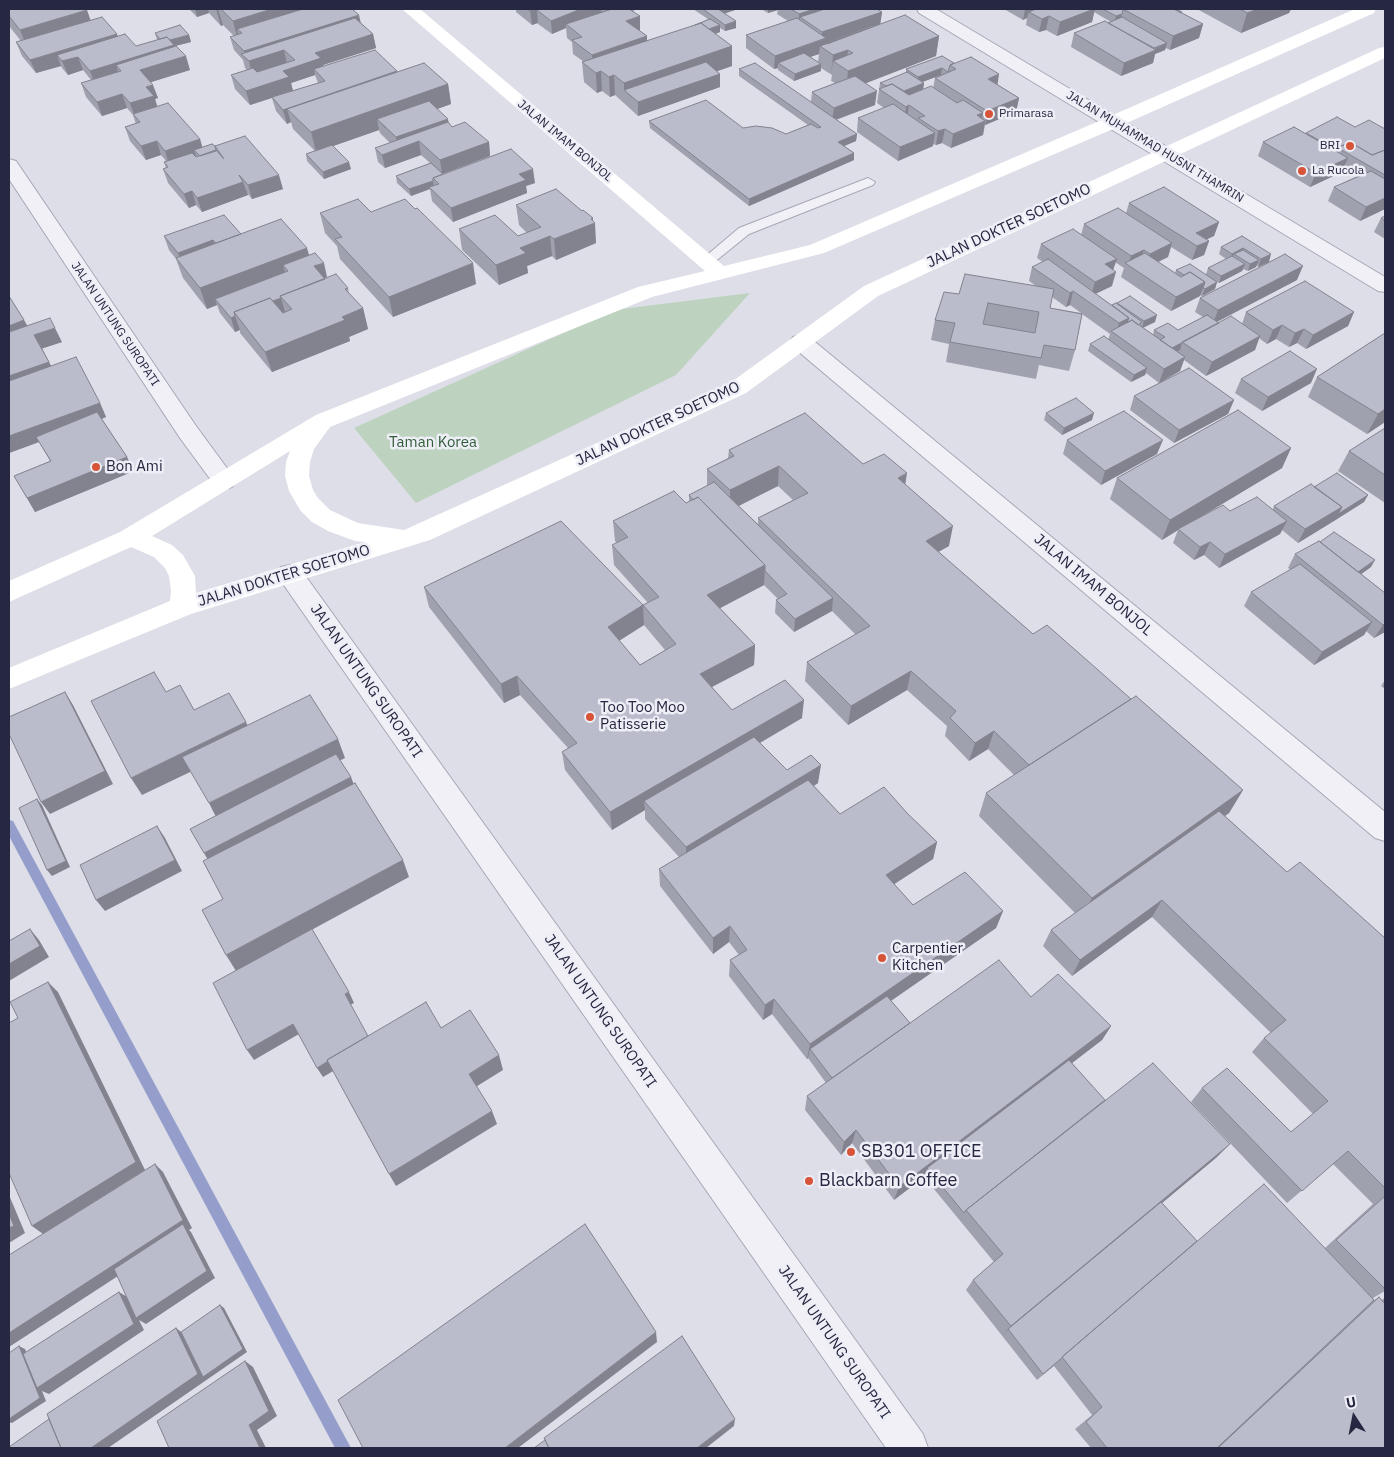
<!DOCTYPE html>
<style>
body{margin:0}
#map{position:relative;width:1394px;height:1457px;overflow:hidden;background:#dddee8;font-family:"IBM Plex Sans",sans-serif}
canvas{display:block}
.frame{position:absolute;inset:0;border:10px solid #262740;pointer-events:none}
.north{position:absolute;left:1329px;top:1392px;width:50px;height:50px;-webkit-text-stroke:4px #edeef6;paint-order:stroke;rotate:349deg;font-size:14px;font-weight:700;line-height:20px;text-align:center;color:#262740}
.north::after{content:'';display:block;margin:auto;width:18px;height:22px;background:#262740;clip-path:polygon(50% 0,100% 100%,50% 72%,0 100%)}
</style>
<div id="map">
<canvas width="1394" height="1457"></canvas>
<div class="frame"></div>
<div class="north">U</div>
</div>
<script>
const ctx = document.querySelector('canvas').getContext('2d');
ctx.lineJoin = 'round';
function fillPath(path, color) { ctx.fillStyle = color; ctx.fill(path, 'evenodd'); }
const poly = rows => new Path2D(rows.map(r => 'M' + r).join(''));
function strokePath(path, color, width, dash) { ctx.strokeStyle = color; ctx.lineWidth = width; ctx.lineCap = dash ? 'butt' : 'round'; ctx.setLineDash(dash || []); ctx.stroke(path); }
function label(font, color, halo, rows, align = 'center') {
  ctx.font = font + ' "IBM Plex Sans",sans-serif'; ctx.lineWidth = 5; ctx.setLineDash([]); ctx.textBaseline = 'middle'; ctx.strokeStyle = halo; ctx.fillStyle = color; for (const [text, x, y, turn = 0] of rows) {
    ctx.save(); ctx.translate(x, y); ctx.rotate((+turn || 0) * Math.PI / 180); ctx.textAlign = isNaN(turn) ? turn : align; if (halo) ctx.strokeText(text, 0, 0); ctx.fillText(text, 0, 0); ctx.restore();
  }
}
fillPath(poly([
 [750,293,676,375,416,503,354,428,614,310]
]), '#bed3bf');
fillPath(poly([
 [9,820,13,821,351,1448,335,1448,9,836,9,820]
]), '#959ecb');
const lane = poly([
 [868,178,875,182,873,185,749,234,712,264,702,264,700,261,739,228,868,178]
]);
const street = poly([
 [917,9,936,9,1385,277,1385,292,1378,291,919,13,917,9],
 [9,159,16,161,196,426,232,475,236,481,232,487,224,489,216,487,180,438,9,179,9,159],
 [801,335,809,337,1385,812,1385,841,1375,838,793,347,790,342,793,337,801,335],
 [290,565,299,567,923,1434,928,1448,886,1448,281,581,277,574,281,567,290,565]
]);
strokePath(lane, '#a6a7b6', 2);
strokePath(street, '#a6a7b6', 2);
fillPath(lane, '#f0f0f6');
fillPath(street, '#f0f0f6');
fillPath(poly([
 [402,9,420,9,724,266,810,245,1106,118,1355,9,1376,9,1374,13,1120,126,824,253,652,297,330,427,314,449,310,462,309,476,313,490,318,498,330,510,358,523,404,530,730,383,864,286,1379,48,1385,47,1385,58,878,296,746,393,430,540,191,614,9,689,9,668,170,601,171,591,169,576,165,568,154,557,131,547,9,602,9,581,120,532,316,415,638,287,705,271,402,9],
 [290,451,286,462,285,476,289,491,300,510,312,522,328,531,355,541,365,542,196,593,195,576,183,555,172,545,152,536,290,451]
]), '#fff');
fillPath(poly([
 [9,9,90,21,136,46,157,40,155,33,189,35,191,42,175,46,190,70,151,82,158,98,155,99,157,106,200,139,202,147,215,146,283,189,252,199,247,193,248,195,202,212,196,205,189,208,168,183,163,169,166,168,164,162,166,161,161,155,146,160,130,141,125,127,136,124,133,115,127,108,102,116,86,97,81,83,91,80,83,70,68,75,62,68,61,66,36,73,22,56,16,42,21,41,9,26],
 [189,9,352,9,361,24,373,34,376,48,323,65,323,66,397,71,397,72,448,84,451,104,437,109,452,127,489,142,490,156,443,174,535,183,526,186,527,193,453,222,432,201,430,189,411,196,397,183,396,176,430,163,421,155,385,168,378,162,375,148,390,143,380,133,379,130,333,146,351,169,324,179,307,161,306,154,315,151,293,129,291,122,287,124,276,111,272,98,250,105,235,89,231,75,247,70,245,68,243,60,234,50,230,37,234,36,223,25,221,26,209,13,197,17],
 [315,75,318,83,293,91,291,83],
 [516,9,634,9,634,12,633,12,640,16,640,30,639,30,647,36,647,41,695,25,708,19,693,9,738,9,725,13,736,28,725,31,720,28,720,32,715,34,732,46,732,66,717,71,720,74,720,87,638,116,615,95,610,97,602,91,597,93,584,82,582,62,584,62,573,54,572,42,567,38,566,28,552,34,538,24,538,23,532,25,516,12],
 [761,9,877,9,882,12,880,24,939,36,936,56,865,83,875,105,836,120,857,134,856,141,844,146,854,153,854,160,749,206,650,128,649,121,743,128,786,134,808,125,739,76,739,69,811,102,812,92,835,83,831,81,832,75,821,68,821,71,794,81,778,70,778,68,774,69,746,48,746,35,788,21,777,14,778,10,768,13],
 [819,54,818,62,810,57],
 [1004,9,1121,9,1123,10,1123,9,1182,13,1203,24,1199,38,1170,50,1166,48,1165,50,1155,54,1153,63,1121,76,1071,47,1074,33,1111,22,1094,12,1092,22,1057,36,1046,30,1039,32,1026,25,1027,18,1023,20],
 [1197,9,1291,9,1289,13,1241,33],
 [954,63,998,85,1019,98,1016,112,985,125,983,135,951,148,942,143,936,145,933,144,933,146,898,161,857,132,858,118,884,108,877,103,880,83,906,73,906,69],
 [941,75,935,78,933,88,923,89,924,83,922,82],
 [1355,127,1385,129,1385,209,1360,221,1328,201,1334,187,1358,176,1344,168,1342,172,1310,187,1258,156,1263,142,1306,134,1306,133],
 [1129,203,1219,222,1214,236,1206,239,1209,241,1204,255,1192,260,1171,247,1168,257,1158,262,1175,273,1176,270,1206,274,1208,268,1226,259,1219,254,1221,247,1242,236,1269,262,1258,267,1257,265,1256,267,1248,271,1243,269,1242,271,1219,283,1217,282,1215,289,1202,296,1200,295,1200,296,1171,311,1121,277,1124,268,1115,262,1113,270,1112,286,1095,294,1112,305,1116,304,1117,303,1155,322,1143,328,1153,335,1154,330,1178,330,1203,317,1195,312,1200,298,1297,280,1217,321,1219,323,1242,324,1246,312,1354,312,1348,326,1306,349,1297,343,1289,347,1276,339,1267,344,1259,338,1255,350,1206,376,1184,360,1180,371,1159,383,1146,373,1145,375,1131,382,1088,351,1090,344,1108,340,1110,334,1082,314,1075,350,1069,371,1039,365,1036,379,946,362,949,344,931,340,935,320,959,294,1036,286,1029,281,1032,267,1043,262,1037,258,1041,244,1081,235,1084,224,1126,213],
 [1052,297,1066,307,1070,305,1081,313,1050,308],
 [516,205,593,221,596,243,556,260,552,256,527,266,528,273,499,285,462,250,459,229,518,236,527,233,519,225],
 [371,212,476,284,393,317,340,259,337,246,325,233,320,213],
 [1385,216,1385,239,1374,232,1381,218],
 [241,234,309,255,327,277,324,278,348,288,349,294,363,308,368,329,349,337,350,341,272,372,240,333,240,330,235,332,220,313,217,305,207,309,183,278,176,259,169,250,164,236],
 [9,296,27,325,62,342,42,348,51,366,100,403,106,417,102,419,127,457,134,471,35,512,14,476,50,461,39,442,9,453],
 [1385,333,1385,422,1367,434,1308,397,1317,377],
 [1241,379,1311,383,1262,411,1235,393],
 [1134,396,1234,400,1228,414,1174,443,1130,410],
 [1046,413,1092,420,1062,435,1044,420],
 [1385,428,1385,503,1338,471,1349,451],
 [1067,440,1157,454,1101,485,1063,454],
 [1291,448,1282,468,1195,520,1230,511,1273,509,1274,506,1314,487,1368,495,1364,502,1298,543,1282,530,1280,534,1219,568,1204,555,1194,560,1173,543,1178,530,1162,540,1110,499,1117,478],
 [729,450,863,464,905,484,949,546,938,552,1033,634,1131,699,1243,790,1229,813,1225,816,1287,872,1385,938,1385,1291,1373,1298,1374,1300,1379,1297,1382,1300,1385,1297,1385,1448,1091,1448,1075,1429,1092,1415,1054,1366,1037,1380,966,1290,973,1280,994,1262,924,1177,894,1200,852,1143,841,1155,805,1110,807,1096,826,1083,808,1058,807,1059,772,1014,763,1020,729,976,730,960,739,955,729,942,713,954,660,886,659,869,679,857,645,819,645,810,612,830,565,770,562,752,568,748,520,695,504,703,429,607,424,587,643,605,648,603,614,565,612,545,617,543,615,541,613,521,686,503,689,502,689,495,707,486,707,469,728,458],
 [778,486,793,500,758,518,758,524,739,506],
 [764,585,778,599,776,600,775,613,794,632,832,611,856,635,807,662,805,681,848,725,907,690,947,726,945,736,969,761,988,749,1014,775,986,793,979,816,1075,913,1051,930,1043,946,1072,976,1152,917,1271,1033,1264,1038,1252,1052,1313,1114,1291,1132,1202,1088,1191,1102,1287,1203,1333,1164,1373,1204,1325,1248,1197,1241,1162,1203,1217,1157,1105,1100,1072,1063,1102,1040,1111,1026,1031,997,910,1023,891,1001,996,928,1003,911,913,905,894,884,933,859,937,842,907,813,840,814,814,786,818,783,787,770,760,743,802,718,732,710,712,687,754,665,755,645,720,608],
 [644,625,665,650,640,665,619,641],
 [1295,554,1371,567,1361,574,1385,593,1385,632,1374,638,1366,631,1364,635,1314,665,1244,606,1251,592,1291,570,1288,568],
 [1385,680,1385,689,1381,686]
]), '#a0a1af');
fillPath(poly([
 [195,9,208,9,209,13,197,17],
 [216,9,218,9,223,25,221,26],
 [272,9,340,9,242,33,237,29,240,40,238,40,233,21],
 [539,9,560,9,537,10,538,23,532,25,530,11],
 [581,9,601,9,602,15,566,24,566,28,552,34,551,21],
 [718,9,738,9,718,16],
 [768,9,778,9,778,10,768,13],
 [814,9,848,9,800,17,800,27,799,28,799,14],
 [1025,9,1054,9,1029,12,1027,18,1023,20],
 [1094,9,1095,9,1092,22,1057,36,1060,22],
 [1258,9,1291,9,1289,13,1241,33,1247,13],
 [87,10,94,30,28,49,20,30],
 [882,12,880,26,826,50,820,46,819,54,783,66,778,63,778,68,774,69,775,56,822,40,822,32],
 [1122,14,1120,21,1114,23,1116,16],
 [359,15,362,28,284,50,287,64,252,75,249,61,246,59,244,51],
 [640,16,640,30,627,35,626,21],
 [1049,16,1046,30,1039,32,1042,19],
 [736,21,736,28,725,31,725,25],
 [1203,24,1199,38,1170,50,1173,36],
 [720,25,720,32,705,38,705,31],
 [117,34,122,47,78,57,83,70,68,75,62,61,57,55,61,66,36,73,30,60],
 [373,34,376,48,323,65,324,72,314,69,315,75,291,83,293,91,250,105,246,91,315,53],
 [189,35,191,42,175,46,186,56,190,70,145,84,121,71,116,65,120,77,95,85,90,71,163,42],
 [647,36,647,50,593,69,592,55],
 [939,36,936,56,846,91,848,71],
 [1167,43,1165,50,1155,54,1153,63,1121,76,1124,63],
 [732,46,732,66,635,100,624,90,624,83],
 [848,50,846,69,833,61,831,75,833,55],
 [821,64,821,71,794,81,795,74],
 [942,68,941,75,917,84,918,77],
 [397,71,399,84,287,109,291,122,287,124,283,110],
 [601,71,602,91,597,93,596,73],
 [720,74,720,87,638,116,638,102],
 [999,74,997,88,988,79],
 [614,75,615,95,610,97,609,77],
 [924,83,923,90,896,101,897,94],
 [448,84,451,104,385,128,377,119,379,130,316,152,311,132],
 [153,85,158,98,155,99,158,109,135,117,130,103,146,87],
 [877,91,875,105,832,121,834,108],
 [122,94,127,108,102,116,97,102],
 [1019,98,1016,112,985,125,987,111],
 [909,105,907,119,904,121,906,107],
 [983,113,981,123,985,121,983,135,951,148,953,134,977,115],
 [448,119,450,133,419,141,421,155,385,168,382,155,398,149,396,137],
 [945,129,942,143,936,145,938,131],
 [935,133,933,146,898,161,900,147],
 [857,134,856,141,837,149,838,142],
 [200,139,204,153,194,150,196,156,169,165,165,151],
 [157,141,161,155,146,160,141,146],
 [489,142,490,156,442,174,440,160],
 [854,153,854,160,749,206,749,199],
 [1348,158,1342,172,1310,187,1316,173],
 [349,162,351,169,324,179,323,172],
 [533,169,535,183,526,186,527,193,453,222,451,208,519,174],
 [279,175,283,189,252,199,248,185],
 [433,181,434,188,429,187,430,189,411,196,409,189],
 [243,182,248,195,202,212,197,198],
 [192,191,196,205,189,208,184,194],
 [1385,198,1385,209,1360,221,1366,207],
 [593,218,593,224,595,223,596,243,556,260,554,239],
 [1219,222,1214,236,1195,245,1196,233],
 [550,236,552,256,527,266,528,273,499,285,496,265,520,248],
 [213,240,218,254,183,267,178,253],
 [1209,241,1204,255,1192,260,1197,246],
 [1172,243,1168,257,1145,268,1150,254],
 [307,248,313,268,283,265,287,278,215,299,217,305,207,309,200,288],
 [1243,248,1240,255,1234,254,1232,259,1230,261,1232,254],
 [1144,250,1139,264,1128,265,1131,256],
 [1271,254,1269,262,1258,267,1261,259],
 [1117,259,1112,273,1105,264],
 [1259,260,1256,267,1248,271,1250,264],
 [324,263,327,277,318,280,314,266],
 [473,263,476,284,393,317,389,297],
 [1245,264,1242,271,1219,283,1221,276],
 [1303,266,1297,280,1213,324,1218,310],
 [1116,272,1112,286,1091,296,1095,282],
 [1205,282,1200,296,1171,311,1176,297],
 [1217,282,1215,289,1202,296,1205,289],
 [1073,291,1070,305,1066,307,1070,293],
 [281,298,285,312,236,316],
 [363,308,368,329,349,337,350,341,272,372,265,352,342,317],
 [1354,312,1348,326,1306,349,1313,335],
 [1157,315,1155,322,1142,328,1144,321],
 [235,316,240,330,235,332,231,318],
 [1129,318,1125,332,1116,334,1119,323],
 [24,320,31,334,9,343,9,326],
 [1282,325,1276,339,1267,344,1273,330],
 [55,328,62,342,41,349,34,335],
 [1304,329,1297,343,1289,347,1295,333],
 [1260,336,1255,350,1206,376,1212,362],
 [1182,343,1180,350,1165,357,1168,350],
 [1185,357,1180,371,1159,383,1164,369],
 [49,362,56,376,9,392,9,376],
 [1147,368,1145,375,1131,382,1134,375],
 [1317,369,1311,383,1262,411,1268,397],
 [1234,400,1228,414,1174,443,1179,430],
 [100,403,106,417,39,442,36,437,39,442,9,453,9,436],
 [1385,409,1385,422,1367,434,1378,414],
 [1094,413,1092,420,1062,435,1064,428],
 [1163,440,1157,454,1101,485,1105,471],
 [1291,448,1282,468,1179,530,1178,529,1178,530,1162,540,1170,520],
 [127,457,134,471,35,512,27,498],
 [779,466,778,486,730,510,730,490],
 [907,473,904,493,898,478],
 [1368,495,1364,502,1334,521,1338,514],
 [1342,507,1334,521,1298,543,1305,529],
 [1287,521,1280,534,1219,568,1225,554],
 [953,526,949,546,922,561,926,541],
 [1210,542,1204,555,1194,560,1200,547],
 [1375,560,1371,567,1353,580,1357,573],
 [765,565,764,585,707,615,707,595],
 [833,598,832,611,794,632,795,619],
 [643,605,644,625,609,647,608,627],
 [1372,622,1364,635,1314,665,1322,652],
 [1385,623,1385,632,1374,638,1383,625],
 [755,645,754,665,700,693,700,674],
 [911,671,907,690,848,725,851,706],
 [517,676,520,695,504,703,501,684],
 [65,692,73,705,113,784,50,814,41,802],
 [804,700,802,718,650,807,644,801,645,810,612,830,610,812],
 [246,722,255,741,142,795,131,778],
 [994,731,988,749,969,761,975,743],
 [338,739,345,758,218,821,209,803],
 [821,765,818,783,686,864,686,847],
 [351,777,356,790,211,865,204,853],
 [1243,790,1229,813,1081,919,1092,898],
 [37,799,42,805,70,867,52,876,47,870],
 [157,826,165,838,182,871,105,911,96,900],
 [937,842,933,859,882,892,886,875],
 [403,860,409,877,236,971,226,955],
 [1162,900,1152,917,1072,976,1080,960],
 [1003,911,996,928,814,1054,810,1049,808,1058,807,1059,810,1044],
 [730,926,729,942,713,954,713,938],
 [30,929,39,940,49,957,9,981,9,964],
 [48,982,58,992,145,1170,43,1234,32,1226],
 [349,992,354,1003,350,1005,345,994],
 [774,999,772,1014,763,1020,765,1005],
 [293,1024,299,1034,254,1060,247,1050],
 [1111,1026,1102,1040,930,1172,927,1168,924,1177,894,1200,899,1187],
 [369,1037,374,1047,323,1077,317,1068],
 [499,1055,503,1070,474,1088,469,1074],
 [492,1111,497,1124,396,1186,389,1174],
 [856,1130,852,1143,841,1155,844,1142],
 [1230,1144,1217,1157,1009,1331,1008,1329,1003,1336,1011,1326],
 [155,1164,163,1172,192,1228,189,1230,191,1232,215,1278,146,1324,139,1320,144,1330,49,1394,42,1391,46,1401,12,1423,9,1422,19,1346,25,1349,40,1386,119,1292,129,1298,187,1231,9,1347,9,1333],
 [9,1195,25,1233,9,1243],
 [220,1305,224,1308,247,1352,108,1448,91,1448,176,1328,185,1335],
 [656,1332,657,1342,518,1448,505,1448],
 [245,1361,253,1367,277,1416,257,1430,266,1448,260,1448,249,1425],
 [735,1419,734,1426,706,1448,697,1448]
]), '#82838e');
const building = poly([
 [9,9,85,9,87,10,20,30,9,16,9,9],
 [221,9,272,9,233,21,221,9],
 [303,9,352,9,359,15,244,51,230,37,242,33,237,29,303,9],
 [527,9,539,9,530,11,527,9],
 [542,9,581,9,551,21,537,10,542,9],
 [612,9,629,9,640,16,626,21,647,36,592,55,572,40,582,37,566,24,612,9],
 [703,9,719,9,718,9,736,21,725,25,703,9],
 [791,9,814,9,799,14,791,9],
 [825,9,877,9,882,12,822,32,800,17,825,9],
 [1036,9,1094,9,1060,22,1049,16,1042,19,1029,12,1036,9],
 [1103,9,1121,9,1123,10,1122,14,1116,16,1103,9],
 [1123,9,1174,9,1203,24,1173,36,1123,9],
 [1174,9,1176,9,1182,12,1181,13,1174,9],
 [1240,9,1258,9,1247,13,1240,9],
 [905,15,939,36,848,71,833,61,853,53,848,50,833,55,820,46,905,15],
 [102,17,117,34,30,60,16,42,102,17],
 [1122,17,1167,43,1154,48,1108,23,1122,17],
 [355,18,373,34,315,53,321,58,283,71,289,77,246,91,231,75,253,68,257,72,295,60,284,50,249,61,241,54,355,18],
 [797,18,826,38,775,56,746,35,797,18],
 [710,19,720,25,709,29,701,23,695,25,710,19],
 [1105,21,1156,50,1124,63,1074,33,1105,21],
 [701,23,732,46,624,83,614,75,609,77,601,71,596,73,582,62,701,23],
 [180,25,189,35,170,40,167,37,160,39,155,33,180,25],
 [874,25,875,26,827,44,826,43,874,25],
 [125,34,136,46,167,37,174,45,90,71,78,57,62,61,57,55,125,34],
 [176,46,186,56,140,70,153,85,146,87,154,96,130,103,122,94,97,102,81,83,121,71,116,65,176,46],
 [375,50,397,71,283,110,272,97,325,81,314,69,375,50],
 [804,53,821,64,795,74,778,63,804,53],
 [942,56,954,63,950,65,948,72,942,68,918,77,906,69,942,56],
 [971,57,999,74,988,79,1019,98,987,111,935,78,956,69,950,65,971,57],
 [706,62,720,74,638,102,624,90,706,62],
 [424,63,448,84,311,132,287,109,424,63],
 [755,63,857,134,838,142,854,153,749,199,649,121,706,100,743,128,756,126,772,128,786,134,811,124,818,128,821,127,739,69,755,63],
 [907,72,924,83,904,91,892,84,886,86,880,83,907,72],
 [855,76,877,91,834,108,812,92,855,76],
 [892,84,909,95,931,86,957,103,963,100,983,113,977,115,985,121,953,134,945,129,938,131,918,118,925,116,909,105,906,107,879,89,892,84],
 [429,101,448,119,396,137,377,119,429,101],
 [168,103,200,139,165,151,157,141,141,146,125,127,140,122,133,114,168,103],
 [893,104,935,133,900,147,858,118,893,104],
 [1337,117,1355,127,1369,120,1385,129,1385,150,1372,155,1350,142,1335,149,1306,133,1337,117],
 [448,122,452,127,465,122,489,142,440,160,419,141,382,155,375,148,448,122],
 [1294,127,1348,158,1316,173,1263,142,1294,127],
 [245,136,279,175,248,185,239,175,243,182,197,198,192,191,184,194,163,169,168,167,164,162,192,153,196,157,216,150,224,159,215,146,245,136],
 [1350,142,1372,155,1385,150,1385,175,1338,148,1350,142],
 [212,144,215,146,216,151,200,156,194,150,212,144],
 [332,145,349,162,323,172,306,154,332,145],
 [511,149,533,169,519,174,526,180,451,208,429,187,439,184,433,178,511,149],
 [431,163,443,174,433,178,433,181,409,189,396,176,431,163],
 [1371,171,1385,179,1385,198,1366,207,1334,187,1371,171],
 [1164,187,1219,222,1196,233,1209,241,1197,246,1129,203,1164,187],
 [556,189,582,211,583,210,593,218,591,219,595,223,554,239,550,236,520,248,526,253,496,265,459,229,495,215,518,236,541,227,516,205,556,189],
 [358,199,371,212,405,199,415,209,417,208,473,263,389,297,335,239,342,237,320,213,358,199],
 [1118,208,1172,243,1150,254,1144,250,1131,256,1084,224,1118,208],
 [224,215,241,234,216,243,213,240,178,253,164,236,224,215],
 [1385,216,1385,221,1381,218,1385,216],
 [281,219,307,248,200,288,176,258,281,219],
 [1073,229,1117,259,1105,264,1116,272,1095,282,1041,244,1073,229],
 [1242,236,1271,254,1261,259,1243,248,1232,254,1221,247,1242,236],
 [1243,250,1259,260,1250,264,1234,254,1243,250],
 [315,253,324,263,314,266,325,279,280,296,281,298,273,301,270,298,234,312,235,316,231,318,215,299,288,271,283,265,315,253],
 [1145,253,1181,277,1190,272,1205,282,1176,297,1125,263,1145,253],
 [1285,254,1303,266,1218,310,1200,298,1285,254],
 [1232,256,1245,264,1221,276,1208,268,1232,256],
 [1048,259,1129,318,1119,323,1073,291,1070,293,1032,267,1048,259],
 [1190,264,1217,282,1205,289,1203,288,1205,282,1190,272,1184,275,1176,270,1190,264],
 [336,274,348,288,345,289,363,308,342,317,345,320,265,352,234,312,270,298,283,313,292,309,280,296,336,274],
 [965,274,1054,289,1050,308,1082,314,1075,350,1044,345,1041,358,950,342,955,323,935,320,944,292,959,294,965,274],
 [988,303,1039,312,1035,333,983,324,988,303],
 [1305,281,1354,312,1313,335,1304,329,1295,333,1282,325,1273,330,1246,312,1305,281],
 [9,296,24,320,9,326,9,296],
 [1130,296,1157,315,1144,321,1117,303,1130,296],
 [1116,303,1142,322,1138,325,1132,320,1127,323,1129,318,1112,305,1116,303],
 [1207,315,1219,323,1172,348,1160,340,1165,337,1154,330,1168,323,1178,330,1207,315],
 [1231,316,1260,336,1212,362,1182,342,1231,316],
 [50,318,55,328,34,335,49,362,9,376,9,332,50,318],
 [1132,320,1185,357,1164,369,1111,331,1132,320],
 [1385,333,1385,409,1378,414,1317,377,1385,333],
 [1104,336,1147,368,1134,375,1090,344,1104,336],
 [1290,351,1317,369,1268,397,1241,379,1290,351],
 [76,357,100,403,9,436,9,381,76,357],
 [1189,368,1234,400,1179,430,1134,396,1189,368],
 [1076,398,1094,413,1064,428,1046,413,1076,398],
 [1238,410,1291,448,1170,520,1117,478,1238,410],
 [1124,411,1163,440,1105,471,1067,440,1124,411],
 [97,412,127,457,27,498,14,476,51,461,36,437,97,412],
 [805,413,863,464,884,454,907,473,898,478,953,526,926,541,1033,634,1047,625,1131,699,1029,765,994,731,975,743,950,718,956,711,911,671,851,706,807,662,870,626,758,518,808,493,779,466,730,490,707,469,734,456,729,450,805,413],
 [1385,428,1385,475,1349,451,1385,428],
 [1337,473,1368,495,1338,514,1342,507,1314,487,1337,473],
 [714,482,833,598,795,619,776,600,787,594,765,571,765,565,698,497,693,500,689,495,714,482],
 [1311,484,1342,507,1305,529,1274,506,1311,484],
 [674,491,686,503,698,497,765,565,707,595,755,645,700,674,732,710,785,680,804,700,610,812,562,752,577,743,517,676,501,684,424,587,561,521,643,605,659,597,612,545,628,537,613,521,674,491],
 [643,605,676,644,640,665,608,627,643,605],
 [1257,497,1287,521,1225,554,1210,542,1200,547,1178,529,1223,505,1230,511,1257,497],
 [1334,532,1375,560,1358,572,1320,542,1334,532],
 [1319,541,1385,593,1385,623,1383,625,1295,554,1319,541],
 [1300,564,1372,622,1322,652,1251,592,1300,564],
 [154,672,166,692,180,685,194,710,229,693,246,722,131,778,91,701,154,672],
 [65,692,105,771,41,802,9,734,9,717,65,692],
 [310,695,338,739,209,803,182,757,310,695],
 [1136,696,1243,790,1092,898,986,793,1136,696],
 [754,737,787,770,811,755,821,765,686,847,644,801,754,737],
 [336,754,351,777,204,853,190,829,336,754],
 [808,780,840,814,884,787,907,813,937,842,886,875,913,905,965,872,1003,911,810,1044,774,999,765,1005,730,960,747,950,730,926,713,938,659,869,808,780],
 [355,783,403,860,226,955,202,910,223,899,203,861,355,783],
 [37,799,66,861,47,870,19,808,37,799],
 [1219,811,1287,872,1300,862,1385,938,1385,1188,1348,1151,1302,1191,1202,1088,1227,1068,1291,1132,1328,1101,1264,1038,1286,1020,1162,900,1080,960,1051,930,1219,811],
 [157,826,175,860,96,900,80,865,157,826],
 [30,929,40,946,9,964,9,941,30,929],
 [312,929,349,992,345,994,368,1036,327,1060,328,1061,317,1068,293,1024,247,1050,213,983,312,929],
 [999,960,1031,997,1058,974,1111,1026,899,1187,856,1130,844,1142,807,1096,999,960],
 [48,982,136,1162,32,1226,9,1173,9,1023,18,1018,10,1002,48,982],
 [887,996,910,1023,832,1078,810,1049,887,996],
 [426,1002,441,1028,470,1010,499,1055,469,1074,492,1111,389,1174,327,1060,426,1002],
 [1069,1060,1105,1100,966,1210,964,1213,927,1168,1069,1060],
 [1153,1063,1230,1144,1011,1326,973,1280,1003,1254,966,1210,1153,1063],
 [155,1164,183,1220,9,1333,9,1255,155,1164],
 [1264,1184,1374,1300,1217,1448,1107,1448,1086,1422,1102,1407,1062,1357,1264,1184],
 [1385,1196,1385,1289,1336,1240,1385,1196],
 [1161,1202,1197,1241,1062,1357,1063,1357,1043,1374,1008,1329,1161,1202],
 [9,1214,14,1226,9,1228,9,1214],
 [183,1224,207,1271,136,1318,114,1269,183,1224],
 [585,1224,656,1332,505,1448,363,1448,338,1400,585,1224],
 [119,1292,134,1324,37,1388,23,1354,119,1292],
 [1379,1297,1385,1304,1385,1448,1218,1448,1379,1297],
 [220,1305,243,1349,203,1377,181,1332,220,1305],
 [176,1328,198,1374,91,1448,61,1448,47,1414,176,1328],
 [682,1336,735,1419,697,1448,549,1448,544,1438,682,1336],
 [19,1346,40,1398,9,1419,9,1353,19,1346],
 [245,1361,269,1411,249,1425,260,1448,169,1448,157,1421,245,1361],
 [49,1419,61,1448,9,1448,9,1447,49,1419],
 [545,1440,549,1448,534,1448,545,1440]
]);
fillPath(building, '#babbcb');
strokePath(building, '#82838e', 1);
for (const [x, y, r, color] of [
 [989,114,5,"#d75438"],
 [1350,146,5,"#d75438"],
 [1302,171,5,"#d75438"],
 [96,467,5,"#d75438"],
 [590,717,5,"#d75438"],
 [882,958,5,"#d75438"],
 [851,1152,5,"#d75438"],
 [809,1181,5,"#d75438"]
]) { const dot = new Path2D(); dot.arc(x, y, r, 0, 2 * Math.PI); ctx.fillStyle = color; ctx.fill(dot); strokePath(dot, '#edeef6', 2); }
label('12px', '#262740', '#edeef6', [
 ["Primarasa",999,114],
 ["BRI",1340,146,"right"],
 ["La Rucola",1312,171]
], 'left');
label('12px', '#262740', '#edeef6', [
 ["JALAN IMAM BONJOL",565,141,40],
 ["JALAN MUHAMMAD HUSNI THAMRIN",1155,147,31],
 ["JALAN UNTUNG SUROPATI",115,324,56]
]);
label('15px', '#262740', '#edeef6', [
 ["JALAN DOKTER SOETOMO",1009,226,-25],
 ["JALAN DOKTER SOETOMO",658,424,-25],
 ["JALAN DOKTER SOETOMO",284,576,-17],
 ["JALAN IMAM BONJOL",1093,585,40],
 ["JALAN UNTUNG SUROPATI",366,681,55],
 ["JALAN UNTUNG SUROPATI",600,1011,55],
 ["JALAN UNTUNG SUROPATI",834,1342,55]
]);
label('15px', '#325d38', '#edeef6', [
 ["Taman Korea",433,443]
]);
label('15px', '#262740', '#edeef6', [
 ["Bon Ami",106,467],
 ["Too Too Moo",600,708],
 ["Patisserie",600,725],
 ["Carpentier",892,949],
 ["Kitchen",892,966]
], 'left');
label('18px', '#262740', '#edeef6', [
 ["SB301 OFFICE",861,1152],
 ["Blackbarn Coffee",819,1181]
], 'left');
</script>
